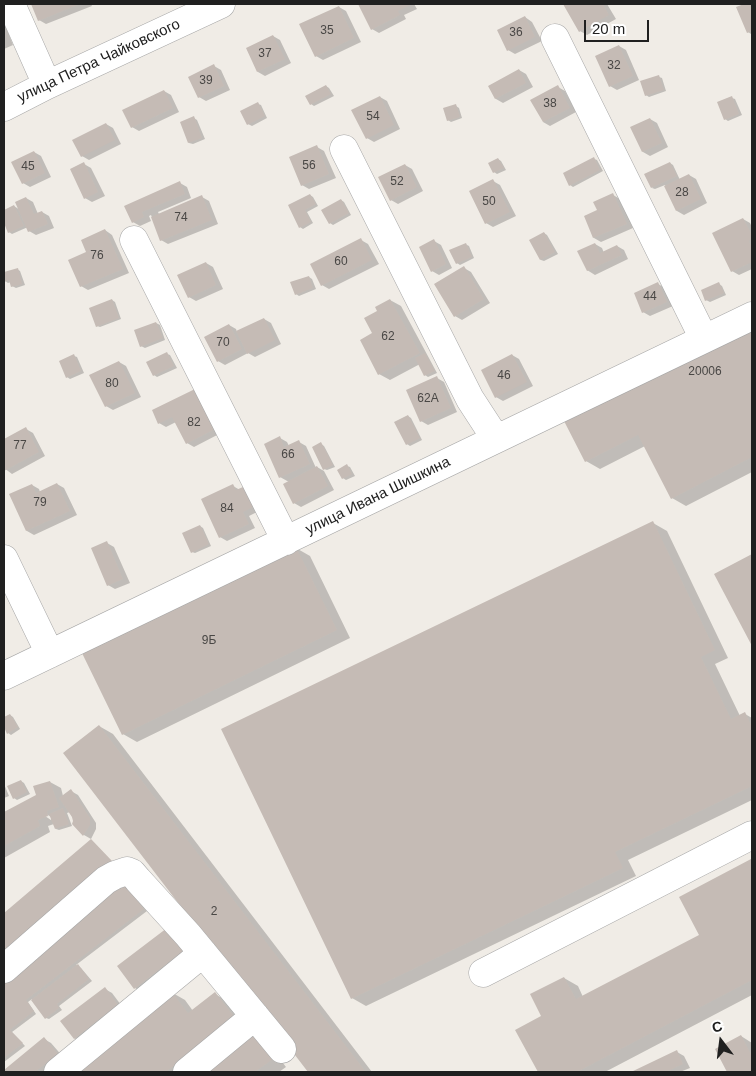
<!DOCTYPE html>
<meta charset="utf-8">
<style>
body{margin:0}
#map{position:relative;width:756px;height:1076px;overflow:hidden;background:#f0ece6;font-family:Helvetica,sans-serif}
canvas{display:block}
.frame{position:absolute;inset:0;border:5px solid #202020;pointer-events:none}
.north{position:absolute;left:696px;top:1016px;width:50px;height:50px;-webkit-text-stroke:4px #fff;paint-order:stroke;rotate:345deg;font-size:14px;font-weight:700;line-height:20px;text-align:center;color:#202020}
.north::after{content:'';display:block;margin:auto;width:18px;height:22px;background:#202020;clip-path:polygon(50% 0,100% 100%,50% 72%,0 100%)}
.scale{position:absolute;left:584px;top:20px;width:65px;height:22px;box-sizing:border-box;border:2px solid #202020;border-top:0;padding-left:6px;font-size:15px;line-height:18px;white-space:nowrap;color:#202020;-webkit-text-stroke:4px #fff;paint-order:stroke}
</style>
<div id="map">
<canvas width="756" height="1076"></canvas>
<div class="frame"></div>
<div class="north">С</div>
<div class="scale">20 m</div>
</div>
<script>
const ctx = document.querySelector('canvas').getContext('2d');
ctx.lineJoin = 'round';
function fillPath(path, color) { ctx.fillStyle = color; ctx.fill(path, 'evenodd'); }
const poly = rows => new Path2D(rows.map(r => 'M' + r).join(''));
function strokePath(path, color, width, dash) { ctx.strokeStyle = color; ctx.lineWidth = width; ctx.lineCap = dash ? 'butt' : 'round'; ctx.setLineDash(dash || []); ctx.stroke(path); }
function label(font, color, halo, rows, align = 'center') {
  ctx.font = font + ' Helvetica,sans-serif'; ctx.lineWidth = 4; ctx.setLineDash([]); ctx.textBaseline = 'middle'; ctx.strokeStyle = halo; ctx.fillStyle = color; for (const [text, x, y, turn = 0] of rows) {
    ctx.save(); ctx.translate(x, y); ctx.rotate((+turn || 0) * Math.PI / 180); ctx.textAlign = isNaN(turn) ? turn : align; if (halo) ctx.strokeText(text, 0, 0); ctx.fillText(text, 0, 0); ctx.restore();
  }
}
fillPath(poly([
 [32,4,91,4,92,6,46,24,39,20],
 [362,4,414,4,417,9,404,15,406,19,379,33,372,29,360,5],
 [564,4,607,4,616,19,587,35,580,31],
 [747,4,752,4,752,34,751,34,748,32,737,8],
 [339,7,346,11,361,42,323,60,316,56],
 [525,17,532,22,542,41,515,54,508,50],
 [4,22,13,45,4,49],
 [273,36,280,40,291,63,265,76,258,72,247,49],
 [619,46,626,50,639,80,617,90,610,86],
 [214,66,221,70,230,90,206,101,199,97],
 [519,70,526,74,533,87,503,103,496,99,489,86],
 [659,77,662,78,666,91,649,97,646,95],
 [326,86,329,88,334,96,314,106,311,104],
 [558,87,565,91,576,112,550,126,543,122],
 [164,91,171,95,179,112,139,131,132,127],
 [380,97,387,101,400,129,374,142,367,138],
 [732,98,735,99,742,115,728,121,725,119],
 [258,104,261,105,267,118,252,126,248,124],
 [456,106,459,108,462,118,451,122,448,120],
 [194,118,197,120,205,139,193,144,189,143,182,122],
 [650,119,657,123,668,147,650,156,643,152,632,128],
 [106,124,113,128,121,144,89,160,82,156],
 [317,147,324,151,336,178,309,189,302,185],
 [34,152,41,156,51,177,30,187,23,183],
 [498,159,501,161,506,170,497,174,494,172],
 [594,159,597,160,603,171,573,187,570,185],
 [670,163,673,165,680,180,689,175,696,179,707,203,684,215,677,211,665,185,655,189,652,188],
 [84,164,91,168,105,196,92,202,85,198],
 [405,165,412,169,423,191,398,204,391,200],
 [493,181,500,185,516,216,493,227,486,223],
 [180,183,187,187,191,198,158,212,159,214,202,197,209,201,218,224,168,244,161,240,151,215,149,216,151,221,140,226,133,222,126,206],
 [310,195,313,197,318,206,307,212,313,223,303,229,300,227,289,206],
 [613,195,620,199,633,228,601,242,594,238,585,216,598,211],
 [26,198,33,202,38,214,42,212,49,216,54,228,36,235,29,231,28,227,12,234,9,232,4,220,4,211,14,206,20,210],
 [341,200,344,202,351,215,333,225,330,223,323,210],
 [743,219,750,223,752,227,752,269,739,275,732,271],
 [105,230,112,235,129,273,88,290,81,286,88,253],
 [544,233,547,235,558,254,544,261,541,260,531,240],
 [361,240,368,244,379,264,329,289,322,285],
 [434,241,441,245,452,268,439,275,432,271],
 [465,244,469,246,474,258,460,265,457,263],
 [595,244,602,248,604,253,617,246,624,250,628,259,595,275,587,270],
 [206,263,213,267,223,289,196,301,189,297],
 [464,268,471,272,490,303,462,320,455,316,436,285],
 [17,269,20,271,25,285,16,288,12,286,11,282,8,283,5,281,4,273],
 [309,277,312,279,316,289,299,296,296,294],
 [658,284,665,288,673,306,650,316,643,312],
 [719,284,722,286,726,295,710,302,706,300],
 [112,300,115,302,121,319,100,327,97,326],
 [390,300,401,306,437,373,428,377,425,375,420,364,390,380,379,374,373,334,379,312],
 [264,319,271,323,281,344,255,357,248,353,225,365,218,361,229,325,236,329,237,332],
 [156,323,160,325,165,340,145,348,141,346],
 [752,325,752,472,686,506,672,498,645,446,600,469,586,461],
 [167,354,170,355,177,368,157,377,154,375],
 [512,355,519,359,533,386,503,401,496,397],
 [74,356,77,357,84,373,70,379,67,377],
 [119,362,126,366,141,397,113,410,106,406],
 [437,378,444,382,457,412,428,425,421,421],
 [195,391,221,433,194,447,187,443,176,422,166,427,159,423],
 [408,416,411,418,422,440,410,446,407,444],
 [26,429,33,433,45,456,12,474,4,468,4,441],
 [280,438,287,442,289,446,299,442,306,446,316,468,317,467,324,471,334,490,301,507,294,503,289,482,280,477],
 [321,444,324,446,335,467,327,470,324,469],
 [347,466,350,467,355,476,346,480,343,478],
 [57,484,64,488,77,515,34,535,27,531,11,495,32,485,39,489,40,492],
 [233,486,240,490,243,488,250,492,259,511,249,516,255,528,227,541,220,537],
 [653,523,667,531,728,658,715,664,740,716,745,714,752,718,752,800,628,860,636,876,366,1006,352,998],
 [200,526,203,528,211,546,195,553,192,552],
 [107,543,114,547,130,583,115,589,108,585],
 [296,548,310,556,350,638,137,742,123,734],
 [752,555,752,643,716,575],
 [10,715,13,717,20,729,11,735,8,733,4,724,4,718],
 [99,726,113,734,372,1072,310,1072,64,753],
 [21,781,24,783,30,794,17,800,14,798],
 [50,782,61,788,63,796,71,791,78,795,96,823,96,829,91,839,84,835,73,824,74,821,70,812,67,813,72,826,59,830,56,829,54,824,48,826,50,832,4,858,4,814,37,796],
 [43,812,51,817,51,820,42,814],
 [4,784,9,796,4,798],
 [751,861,752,861,752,995,605,1072,540,1072,517,1030,543,1016,564,978,578,986,583,997,701,935],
 [125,883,147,911,76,965,81,968,92,981,59,1006,62,1010,49,1019,46,1018,32,999,28,1002,36,1014,12,1032,25,1046,4,1062,4,979],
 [168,929,187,952,138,990,135,988],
 [105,989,112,993,124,1009,81,1042,74,1038],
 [171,992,185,1000,193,1011,215,994,229,1002,248,1027,190,1072,68,1072],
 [741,1036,752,1043,752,1072,728,1072,716,1049],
 [44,1039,51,1043,64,1058,47,1072,4,1072],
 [267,1042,286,1067,279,1072,204,1072],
 [677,1052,684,1056,690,1068,680,1072,634,1072]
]), '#0003');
fillPath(poly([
 [31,4,80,4,38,21],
 [358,4,412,4,398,11,400,15,371,30],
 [563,4,603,4,609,15,579,32],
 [744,4,751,4,752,7,752,31,747,33,736,7],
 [339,6,354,38,315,57,299,24],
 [525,16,535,37,507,51,497,30],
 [273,35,285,59,257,72,246,48],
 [619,45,633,76,609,87,595,56],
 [214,64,224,86,198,98,188,77],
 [519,69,526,83,495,99,488,86],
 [659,75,664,90,645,96,640,81],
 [326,85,331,94,310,105,305,96],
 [558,85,570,108,543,122,530,100],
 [164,90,173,108,131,128,122,110],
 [380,96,394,125,366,139,351,110],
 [732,96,739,114,724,120,717,102],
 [258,102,265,116,247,125,240,111],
 [456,104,460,117,447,121,443,108],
 [194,116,202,138,188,143,180,122],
 [650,118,662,143,642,152,630,127],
 [106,123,115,140,81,157,72,140],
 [317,145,329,174,301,186,289,157],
 [34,151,45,173,22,184,11,162],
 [594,157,600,170,569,186,563,173],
 [498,158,504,168,493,173,488,163],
 [84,162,98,192,84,199,70,169],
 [670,162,677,176,651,188,644,174],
 [405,164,417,187,390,201,378,177],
 [689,174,701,199,676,211,664,186],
 [493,179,510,212,485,224,469,191],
 [180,181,185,194,142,212,144,217,132,223,124,206],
 [613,193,627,224,593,238,584,216,597,210,593,202],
 [310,194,316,204,305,210,311,222,299,228,288,205],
 [202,195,212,220,160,241,151,217],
 [26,197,34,214,42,211,48,224,28,232,15,202],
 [341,199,349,213,329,224,321,210],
 [14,205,24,226,8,233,4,223,4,210],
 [743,218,752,235,752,239,749,241,752,248,752,262,731,272,712,233],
 [105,229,123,269,80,287,68,260,86,252,81,240],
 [544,232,555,252,540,260,529,240],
 [361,238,372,260,321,286,310,264],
 [434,239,446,264,431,272,419,247],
 [466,243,472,257,456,264,449,250],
 [595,243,600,253,617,245,622,255,587,271,577,251],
 [206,262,216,285,188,298,177,275],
 [464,266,484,299,454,317,434,284],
 [18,268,22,284,11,287,9,280,4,282,4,272],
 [309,276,313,288,295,295,290,282],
 [658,282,667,302,642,313,634,293],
 [719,282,724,293,705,301,701,290],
 [112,299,119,318,96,327,89,308],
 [390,299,420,353,378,375,360,340,372,333,364,318,377,311,375,307],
 [264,318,275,340,247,354,236,331],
 [156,322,163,338,140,347,134,330],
 [752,323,752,457,671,499,638,435,585,462,564,421],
 [229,324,242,349,217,362,204,337],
 [167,352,174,366,153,376,146,362],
 [425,353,435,371,424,376,415,358],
 [74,354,81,371,66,378,59,361],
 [512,354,527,382,495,398,481,370],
 [119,361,135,393,105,407,89,375],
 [437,376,451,408,420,422,406,390],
 [195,389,215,429,186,444,172,417,158,424,152,410],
 [408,415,420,438,406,445,394,422],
 [26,427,39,452,4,471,4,439],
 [280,436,284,447,299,440,310,464,279,478,264,444],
 [321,442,333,465,323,470,312,447],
 [347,464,352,474,342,479,337,470],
 [317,466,328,486,293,504,283,484],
 [57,483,70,511,26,531,9,494,32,484,36,493],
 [233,484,236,490,243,487,253,507,243,512,249,524,219,538,201,499],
 [653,521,715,650,701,657,731,719,745,712,752,727,752,786,615,852,623,868,351,999,221,729],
 [200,525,209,544,191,553,182,533],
 [107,541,123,579,107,586,91,548],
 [296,547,337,630,122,735,81,651],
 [752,554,752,646,714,574],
 [10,714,18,727,7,734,4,727,4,717],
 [99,725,366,1072,308,1072,63,753],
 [21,780,27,792,13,799,7,786],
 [50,781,59,807,47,811,48,816,38,820,40,826,4,846,4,826,6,825,4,820,4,812,36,795,33,786],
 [71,789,90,818,90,825,83,836,72,824,73,821,72,817,59,798],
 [63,808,69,824,55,829,49,814],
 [91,839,113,862,4,958,4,913],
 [751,859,752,861,752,980,577,1072,538,1072,515,1030,541,1016,530,994,564,977,576,999,699,935,679,897],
 [122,880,144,909,26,1000,34,1011,10,1030,23,1043,4,1058,4,978],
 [167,928,185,950,134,989,117,966],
 [78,964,89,979,57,1004,59,1008,45,1019,31,1000],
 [105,987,118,1005,74,1039,60,1021],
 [171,991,188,1013,215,992,235,1018,166,1072,66,1072],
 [253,1033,273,1059,255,1072,202,1072],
 [741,1035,752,1056,752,1072,727,1072,715,1049],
 [44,1037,58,1054,35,1072,4,1072,4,1070],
 [677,1050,683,1064,666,1072,631,1072]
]), '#c5bbb5');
const minor = poly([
 [11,4,47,85],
 [555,38,704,339],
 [4,107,47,85,221,4],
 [344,149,470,399,496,439],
 [134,240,286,541],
 [4,559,50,654],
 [4,676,752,316],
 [4,969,106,880,115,875,127,871,132,873,138,880,188,935,282,1049],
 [483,973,752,835],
 [58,1072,203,953],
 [187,1072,255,1016]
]);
strokePath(minor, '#a7a7a7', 29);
strokePath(minor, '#fff', 28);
label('12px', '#494745', null, [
 ["35",327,31],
 ["36",516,33],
 ["37",265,54],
 ["32",614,66],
 ["39",206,81],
 ["38",550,104],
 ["54",373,117],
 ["56",309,166],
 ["45",28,167],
 ["52",397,182],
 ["28",682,193],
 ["50",489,202],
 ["74",181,218],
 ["76",97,256],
 ["60",341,262],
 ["44",650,297],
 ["62",388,337],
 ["70",223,343],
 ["20006",705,372],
 ["46",504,376],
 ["80",112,384],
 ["62А",428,399],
 ["82",194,423],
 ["77",20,446],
 ["66",288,455],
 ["79",40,503],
 ["84",227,509],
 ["9Б",209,641],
 ["2",214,912]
]);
label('15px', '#202020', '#fff', [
 ["улица Петра Чайковского",99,61,-25],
 ["улица Ивана Шишкина",378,496,-26]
]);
</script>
